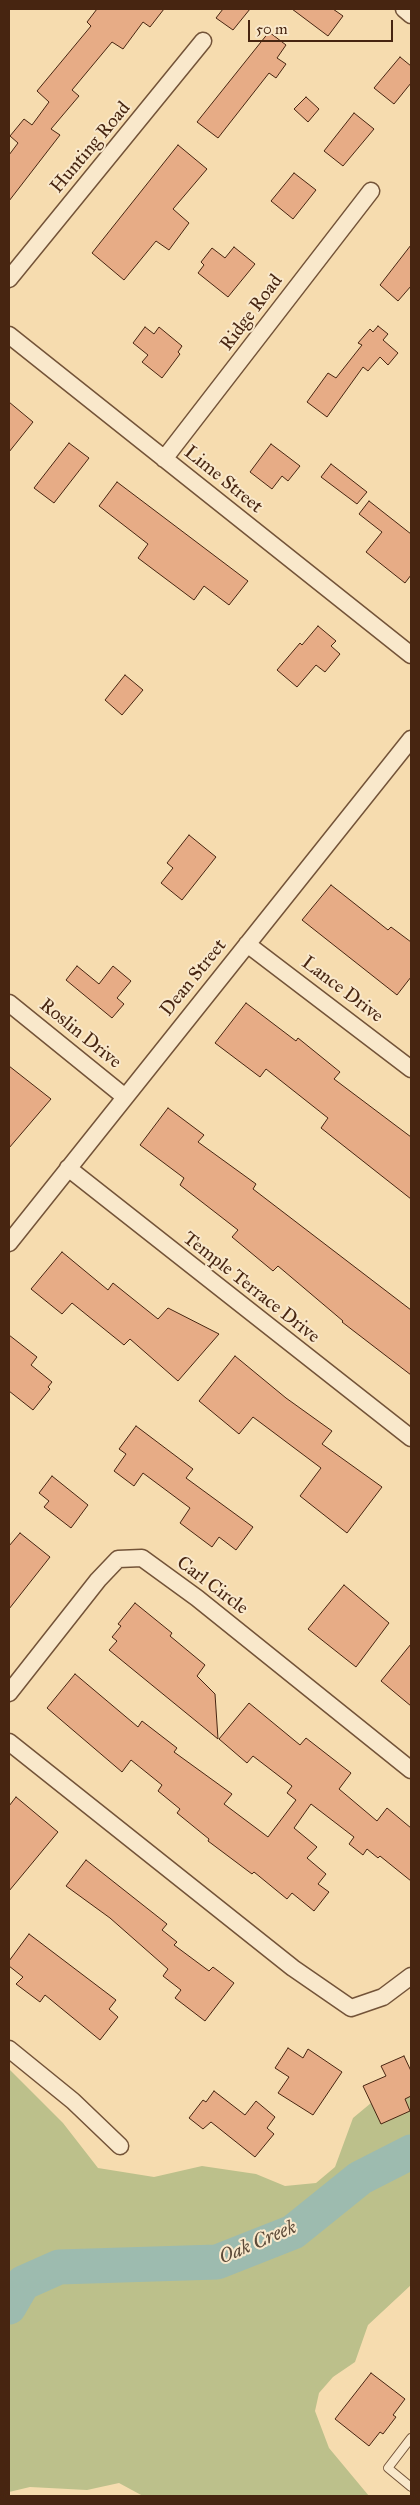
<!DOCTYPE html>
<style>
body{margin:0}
#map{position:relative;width:420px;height:2505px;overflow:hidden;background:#f6dcaf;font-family:"IM FELL Great Primer",serif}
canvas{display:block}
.frame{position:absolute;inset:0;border:10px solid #472511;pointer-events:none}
.scale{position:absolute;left:248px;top:20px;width:145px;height:22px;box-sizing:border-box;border:2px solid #472511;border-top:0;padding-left:6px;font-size:15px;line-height:18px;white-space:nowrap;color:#472511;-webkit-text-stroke:4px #f9e8cb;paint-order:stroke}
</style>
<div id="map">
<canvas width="420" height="2505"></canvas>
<div class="frame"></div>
<div class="scale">50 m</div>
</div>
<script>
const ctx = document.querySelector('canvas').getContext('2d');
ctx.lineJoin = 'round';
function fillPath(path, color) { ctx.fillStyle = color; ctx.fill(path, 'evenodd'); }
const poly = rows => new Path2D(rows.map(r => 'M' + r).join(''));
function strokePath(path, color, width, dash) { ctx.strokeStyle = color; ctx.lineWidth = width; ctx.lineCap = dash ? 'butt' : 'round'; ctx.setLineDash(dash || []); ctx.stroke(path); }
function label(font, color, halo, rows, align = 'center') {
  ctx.font = font + ' "IM FELL Great Primer",serif'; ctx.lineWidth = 4; ctx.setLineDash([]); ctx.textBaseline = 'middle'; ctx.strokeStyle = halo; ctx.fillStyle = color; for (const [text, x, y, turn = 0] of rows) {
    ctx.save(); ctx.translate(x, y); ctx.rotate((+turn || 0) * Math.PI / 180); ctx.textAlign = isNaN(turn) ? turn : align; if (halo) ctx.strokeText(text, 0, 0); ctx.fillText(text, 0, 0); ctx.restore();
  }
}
fillPath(poly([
 [9,2069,63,2123,98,2168,154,2177,202,2166,256,2174,285,2186,316,2183,335,2167,353,2118,377,2098,411,2088,411,2285,368,2325,355,2362,333,2377,319,2393,315,2411,329,2448,369,2496,143,2496,119,2483,87,2490,30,2487,9,2492]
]), '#bcc08b');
strokePath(poly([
 [9,2307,23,2283,59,2267,217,2262,293,2232,360,2178,411,2152]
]), '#9dbbaf', 35);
const building = poly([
 [97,9,164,9,150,27,143,22,123,49,112,42,72,90,79,96,51,129,60,135,9,201,9,155,18,143,10,136,24,119,32,125,49,102,37,91,91,26,87,22,97,9],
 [223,9,250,9,233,30,216,18,223,9],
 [292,9,333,9,343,16,328,36,292,9],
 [269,32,286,45,277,58,286,64,276,78,269,73,218,138,197,122,269,32],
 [400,57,411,66,411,83,394,104,374,88,400,57],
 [306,97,319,109,308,122,294,109,306,97],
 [354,113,374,129,343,166,324,151,354,113],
 [178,145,207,169,173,209,189,223,169,250,156,241,124,280,92,253,178,145],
 [294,173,316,190,293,219,271,201,294,173],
 [411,245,411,286,398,301,380,285,411,245],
 [234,247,255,264,228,297,198,273,204,265,201,262,212,248,225,258,234,247],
 [378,326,388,334,383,340,398,353,388,365,380,357,368,371,363,367,327,417,307,402,328,373,336,378,362,345,358,343,370,329,373,332,378,326],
 [145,327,154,334,159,327,182,346,178,352,180,354,162,378,142,362,148,355,133,343,145,327],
 [9,402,33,422,9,452,9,402],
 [69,443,89,458,54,503,34,488,69,443],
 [271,444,300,466,288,481,282,476,272,489,250,472,271,444],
 [331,464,367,492,357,504,321,477,331,464],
 [117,482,248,581,229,605,204,586,194,600,138,558,148,544,99,506,117,482],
 [369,501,411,534,411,575,405,583,366,552,382,532,359,514,369,501],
 [318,626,336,641,331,646,340,654,325,672,316,665,297,687,277,670,300,643,302,645,318,626],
 [125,675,143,690,122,715,105,700,125,675],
 [189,835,216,857,182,900,161,883,173,868,167,863,189,835],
 [331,885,388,930,391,927,411,942,411,977,397,995,302,920,331,885],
 [77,966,99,984,113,966,131,981,117,998,124,1004,112,1018,66,980,77,966],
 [246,1003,296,1041,298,1038,340,1072,334,1079,411,1137,411,1199,321,1128,328,1118,266,1069,260,1077,215,1043,246,1003],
 [9,1066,51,1099,9,1148,9,1066],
 [168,1108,204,1135,198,1142,256,1184,253,1189,411,1310,411,1375,342,1322,343,1321,278,1266,273,1271,232,1237,238,1230,180,1185,184,1178,140,1145,168,1108],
 [62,1252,108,1290,113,1283,158,1319,168,1308,219,1334,178,1381,130,1339,124,1345,72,1303,62,1314,31,1289,62,1252],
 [9,1335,37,1357,31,1365,52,1382,48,1387,50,1389,33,1410,9,1391,9,1335],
 [235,1356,286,1398,332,1431,322,1444,382,1487,347,1533,300,1496,321,1468,253,1417,239,1434,199,1401,235,1356],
 [136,1426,193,1469,186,1478,253,1527,236,1550,219,1537,212,1547,180,1523,190,1508,143,1473,134,1486,114,1471,126,1454,119,1449,136,1426],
 [52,1476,88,1505,71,1528,44,1507,49,1501,39,1493,52,1476],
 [20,1533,50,1557,9,1609,9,1546,20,1533],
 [344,1585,389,1623,356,1667,308,1629,344,1585],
 [135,1603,172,1633,170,1636,205,1665,197,1676,215,1694,218,1739,109,1650,117,1641,112,1637,121,1626,118,1624,135,1603],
 [411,1644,411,1706,381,1681,411,1644],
 [75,1674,138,1727,142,1721,177,1748,174,1752,232,1794,224,1804,268,1837,296,1800,287,1793,292,1786,253,1756,247,1763,219,1739,249,1703,300,1745,306,1738,351,1773,339,1789,377,1821,387,1808,411,1828,411,1881,380,1856,378,1858,367,1849,363,1855,349,1844,354,1837,311,1804,294,1828,317,1847,307,1858,326,1874,318,1884,329,1892,314,1911,292,1893,287,1899,254,1872,252,1874,208,1841,209,1839,177,1813,180,1809,158,1791,162,1785,131,1760,122,1772,47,1708,75,1674],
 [16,1797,58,1832,9,1891,9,1806,16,1797],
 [86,1860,167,1924,162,1930,177,1942,174,1945,209,1971,213,1967,234,1983,205,2021,175,1998,181,1990,163,1976,168,1969,110,1918,66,1886,86,1860],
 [29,1934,116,2000,109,2009,118,2017,100,2040,45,1995,40,2002,16,1984,23,1977,9,1966,9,1961,29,1934],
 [288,2048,303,2058,308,2049,342,2072,313,2115,278,2093,289,2077,275,2068,288,2048],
 [404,2056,411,2071,411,2096,405,2099,410,2111,381,2124,363,2086,386,2076,381,2066,404,2056],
 [214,2091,245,2115,256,2101,275,2117,267,2128,274,2134,255,2157,211,2122,203,2129,189,2118,203,2100,206,2102,214,2091],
 [371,2373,405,2399,393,2415,396,2417,383,2434,380,2432,369,2446,335,2419,371,2373]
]);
fillPath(building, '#e7ac86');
strokePath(building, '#472511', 1);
const lane = poly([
 [411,2438,388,2468,411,2487]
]);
const street = poly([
 [404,9,411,15],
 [9,279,203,41],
 [9,335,411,655],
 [164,459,371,191],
 [247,944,411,1069],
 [9,1003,125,1097],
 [68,1168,411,1438],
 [9,1243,411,739],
 [9,1693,98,1580,118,1559,142,1558,197,1598,411,1770],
 [9,1742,293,1968,351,2008,383,1997,411,1976],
 [9,2049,73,2101,120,2146]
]);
strokePath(lane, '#735338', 10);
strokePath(street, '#735338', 19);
strokePath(lane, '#f9e8cb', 8);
strokePath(street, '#f9e8cb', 16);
label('19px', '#472511', '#f9e8cb', [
 ["Hunting Road",91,148,-50],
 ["Ridge Road",252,313,-53],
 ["Lime Street",223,480,39],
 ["Dean Street",194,978,-51],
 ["Lance Drive",342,990,37],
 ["Roslin Drive",80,1034,39],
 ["Temple Terrace Drive",251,1288,38],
 ["Carl Circle",212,1586,37]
]);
label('italic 20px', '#5c4a38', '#f9e8cb', [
 ["Oak Creek",258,2243,-23]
]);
</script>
